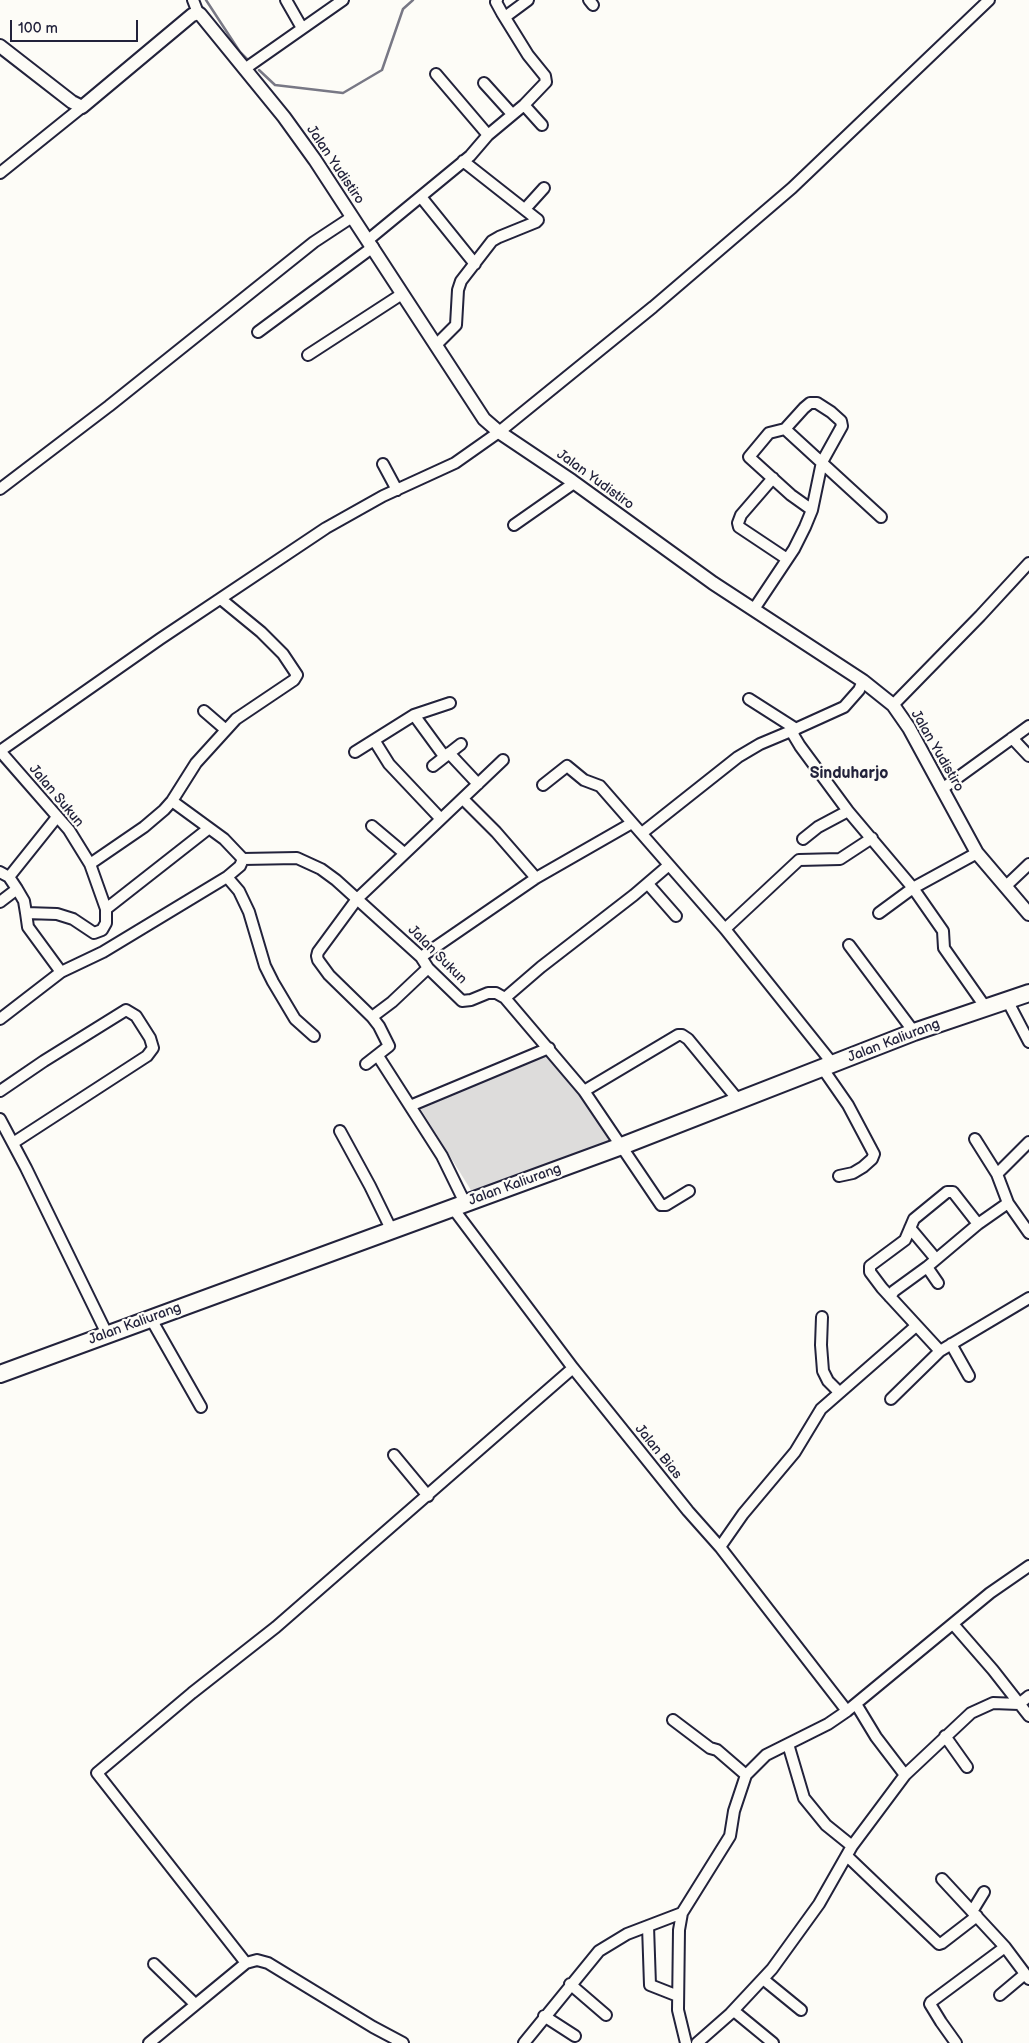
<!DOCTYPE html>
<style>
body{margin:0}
#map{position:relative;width:1029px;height:2043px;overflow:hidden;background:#fdfcf7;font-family:"Balsamiq Sans",sans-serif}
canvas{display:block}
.scale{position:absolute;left:10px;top:20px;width:128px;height:22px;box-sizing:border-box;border:2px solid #22223b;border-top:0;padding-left:6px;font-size:15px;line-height:18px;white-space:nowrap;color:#22223b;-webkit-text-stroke:4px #fdfcf7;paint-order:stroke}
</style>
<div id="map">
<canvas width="1029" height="2043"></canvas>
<div class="scale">100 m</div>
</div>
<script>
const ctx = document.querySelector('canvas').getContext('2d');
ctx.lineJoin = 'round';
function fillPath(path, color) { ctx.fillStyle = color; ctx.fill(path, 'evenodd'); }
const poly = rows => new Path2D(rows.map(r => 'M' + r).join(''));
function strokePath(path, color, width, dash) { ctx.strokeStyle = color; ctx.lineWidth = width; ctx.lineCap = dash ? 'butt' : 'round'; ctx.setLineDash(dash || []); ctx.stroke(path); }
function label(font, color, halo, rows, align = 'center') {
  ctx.font = font + ' "Balsamiq Sans",sans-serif'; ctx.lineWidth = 4.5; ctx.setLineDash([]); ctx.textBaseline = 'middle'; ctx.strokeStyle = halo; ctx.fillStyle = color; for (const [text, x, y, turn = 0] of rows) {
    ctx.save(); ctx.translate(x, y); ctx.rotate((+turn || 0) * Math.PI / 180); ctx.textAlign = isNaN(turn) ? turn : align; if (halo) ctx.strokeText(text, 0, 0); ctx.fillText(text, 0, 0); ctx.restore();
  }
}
fillPath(poly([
 [548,1054,616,1141,474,1195,420,1108]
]), '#dddcdb');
strokePath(poly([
 [206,0,240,52,247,59],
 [259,70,275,85,343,93,382,70,403,9,413,0]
]), '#787885', 2.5);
const minor = poly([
 [193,0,198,13],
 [286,0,302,28],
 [589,0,593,5],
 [505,17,528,0],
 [246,68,343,0],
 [436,74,488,135],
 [484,83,512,114],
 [524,105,542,125],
 [0,173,82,107],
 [421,197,475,264],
 [525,209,544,188],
 [368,240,470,156,488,135,524,105,546,82,545,76,528,55,502,13,496,2,497,0],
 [258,332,373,247],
 [436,345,456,325,458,290,461,281,492,241,499,237,536,222,538,220,463,161],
 [308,355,402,294],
 [785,429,881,517],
 [383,464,397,490],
 [773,478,741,515,738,523,739,527,787,559],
 [0,489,109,406,314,242,352,217],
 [514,525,574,483],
 [754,609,794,549,805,527,812,510,822,462,842,426,841,421,831,412,817,403,810,403,804,408,785,429,769,433,749,457,791,495,812,510],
 [863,681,859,690,844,707,791,731,800,746,848,811,913,888,879,913],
 [749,699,796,729],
 [893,705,980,616,1029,563],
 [204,711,226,730],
 [414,715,444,756],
 [1012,738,1029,756],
 [374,740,389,764,440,818],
 [0,751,160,639,326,528,383,496,455,463,499,432,653,307,792,188,989,0],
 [355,752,414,715,450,703],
 [449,753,478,784],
 [433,766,461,744],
 [543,785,567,766,584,780,600,786,725,929,833,1064],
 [942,789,1029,726],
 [463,799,496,832,536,878],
 [172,801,224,839,243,859,297,858,321,869,336,880,421,957,428,968,462,1001,471,1000,488,993,496,993,505,998,584,1091,661,1205,666,1205,689,1191],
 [372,826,404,853],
 [642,833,738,757,760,744,791,731],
 [803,839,818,827,848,811],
 [977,853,913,888,943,931,944,948,986,1008],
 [90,864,144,827,164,810,172,801,196,763,236,719,294,680,297,675,283,654,261,632,222,600],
 [0,872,9,877,17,889,24,901,26,913,57,914,73,919,94,933,102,930,106,923,106,909,90,864,69,830,0,751],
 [9,877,57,817],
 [227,877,239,891,249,912,265,966,273,982,295,1019,314,1036],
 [648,884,676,916],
 [1006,886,1029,864],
 [0,902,17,889],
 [106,909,208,829],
 [26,913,28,927,61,972],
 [725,929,799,860,840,859,872,838],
 [849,945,914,1032],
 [421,957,536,878,632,823],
 [505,998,541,967,634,895,669,865],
 [1007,1000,1029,1042],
 [372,1017,392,1002,428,968],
 [0,1019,61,972,103,952,227,877,240,866,243,859],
 [378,1056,442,1156,465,1203],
 [366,1064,389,1046,379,1026,372,1017,329,975,318,960,317,956,318,952,357,899,503,760],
 [823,1069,848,1105,874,1154,872,1159,863,1167,853,1173,839,1176],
 [0,1091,44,1061,126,1010,136,1016,150,1038,153,1048,147,1056,13,1143],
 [584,1091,678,1035,682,1035,688,1039,739,1101],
 [410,1106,549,1048],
 [0,1119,26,1168,107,1334],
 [340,1131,370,1186,391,1229],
 [975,1139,997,1174],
 [1008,1203,997,1174,1029,1142],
 [452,1207,573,1368,688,1511,720,1547,847,1711],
 [910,1228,936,1259],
 [927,1267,938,1283],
 [890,1297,894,1291,927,1267,978,1224,1008,1203,1029,1233],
 [822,1317,821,1345,823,1371,828,1381,839,1392],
 [151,1319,201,1407],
 [951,1344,969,1376],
 [940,1351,882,1288,870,1272,870,1266,905,1240,914,1219,947,1192,953,1192,978,1224],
 [891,1399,940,1351,1029,1298],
 [394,1455,428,1496],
 [720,1547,743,1514,795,1452,821,1409,916,1326],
 [953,1624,993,1670,1029,1716],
 [856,1704,876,1737,905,1775],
 [673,1720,710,1748,717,1750,746,1775],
 [945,1736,967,1767],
 [788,1744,804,1798,826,1825,852,1846],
 [847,1856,939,1944,942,1943,977,1916],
 [942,1879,1005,1947,1029,1979],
 [973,1910,984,1892],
 [648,1926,650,1985,678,1996],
 [246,1963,97,1773,192,1693,276,1627,573,1368],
 [154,1964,195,2004],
 [763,1979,801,2010],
 [570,1984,606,2015],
 [1000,1995,1025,1974],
 [734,2011,773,2043],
 [544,2016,575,2036],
 [149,2043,246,1963,257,1960,268,1963,373,2027,403,2043],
 [524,2043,599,1951,627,1934,682,1913],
 [686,2043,678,2010,679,1930,682,1913,730,1836,734,1811,746,1775,766,1755,828,1724,847,1711,990,1593,1029,1566],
 [697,2043,730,2014,772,1969,819,1904,852,1846,905,1775,971,1713,993,1703,1019,1704,1029,1696],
 [956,2043,941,2022,930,2004,931,2002,1005,1947]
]);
const tertiary = poly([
 [0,46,72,102,82,107,192,15,198,13,200,14,284,117,315,160,484,419,499,432,572,481,713,583,863,681,893,705,909,728,977,853,1029,914]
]);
const primary = poly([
 [0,1374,627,1144,914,1032,1029,993]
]);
strokePath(minor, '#22223b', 14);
strokePath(tertiary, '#22223b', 16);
strokePath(primary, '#22223b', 20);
strokePath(minor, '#fdfcf7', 10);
strokePath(tertiary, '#fdfcf7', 12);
strokePath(primary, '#fdfcf7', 16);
label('14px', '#22223b', '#fdfcf7', [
 ["Jalan Yudistiro",335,165,56],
 ["Jalan Yudistiro",595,480,36],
 ["Jalan Yudistiro",937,751,60],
 ["Jalan Sukun",56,796,50],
 ["Jalan Sukun",437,955,45],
 ["Jalan Kaliurang",894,1041,-21],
 ["Jalan Kaliurang",515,1185,-20],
 ["Jalan Kaliurang",135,1324,-20],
 ["Jalan Bias",658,1452,51]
]);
label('bold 16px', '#22223b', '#fdfcf7', [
 ["Sinduharjo",849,774]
]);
</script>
